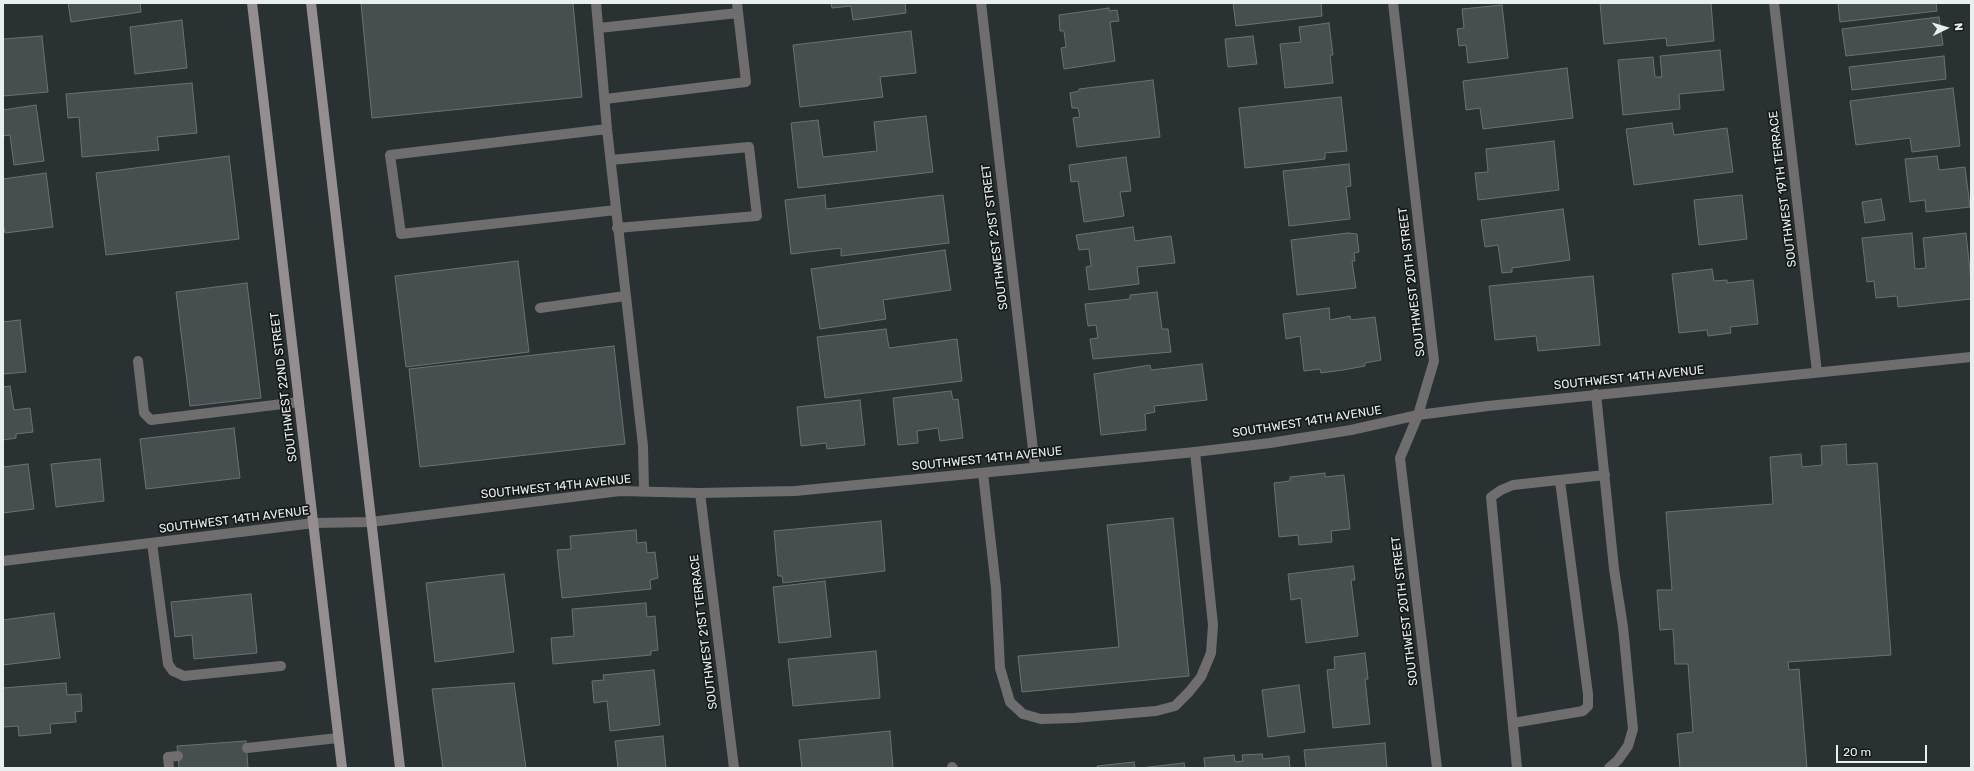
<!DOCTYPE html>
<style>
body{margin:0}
#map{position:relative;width:1974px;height:771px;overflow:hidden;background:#2a3133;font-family:Rubik,sans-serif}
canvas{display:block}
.frame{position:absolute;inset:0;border:4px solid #e9eeef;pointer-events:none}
.north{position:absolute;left:1926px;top:8px;width:40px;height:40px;-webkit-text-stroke:3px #151919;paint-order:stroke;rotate:85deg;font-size:11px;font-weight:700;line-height:16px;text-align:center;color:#e9eeef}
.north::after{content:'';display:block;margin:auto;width:14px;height:18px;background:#e9eeef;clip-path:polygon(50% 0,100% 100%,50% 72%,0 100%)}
.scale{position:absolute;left:1836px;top:745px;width:91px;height:18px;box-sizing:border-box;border:2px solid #e9eeef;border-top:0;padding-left:5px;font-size:12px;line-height:14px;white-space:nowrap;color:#e9eeef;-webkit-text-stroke:3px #151919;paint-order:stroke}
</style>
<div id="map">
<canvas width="1974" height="771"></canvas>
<div class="frame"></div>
<div class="north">N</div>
<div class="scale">20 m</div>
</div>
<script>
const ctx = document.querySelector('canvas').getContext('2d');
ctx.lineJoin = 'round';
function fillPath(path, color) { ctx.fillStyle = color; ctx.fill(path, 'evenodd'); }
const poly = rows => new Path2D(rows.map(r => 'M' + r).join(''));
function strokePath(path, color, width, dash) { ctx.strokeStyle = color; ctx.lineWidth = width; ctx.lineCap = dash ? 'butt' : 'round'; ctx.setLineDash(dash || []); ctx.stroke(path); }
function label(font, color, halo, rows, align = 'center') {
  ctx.font = font + ' Rubik,sans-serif'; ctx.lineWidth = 3.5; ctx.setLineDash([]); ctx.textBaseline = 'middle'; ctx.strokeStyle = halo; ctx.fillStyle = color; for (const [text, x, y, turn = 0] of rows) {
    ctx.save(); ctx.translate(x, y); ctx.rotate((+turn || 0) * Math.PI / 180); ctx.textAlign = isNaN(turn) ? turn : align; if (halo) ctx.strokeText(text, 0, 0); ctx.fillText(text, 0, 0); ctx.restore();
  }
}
const building = poly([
 [68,3,140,3,141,12,71,22,68,3],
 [361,3,573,3,582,97,372,118,361,3],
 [831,3,905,3,906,13,853,20,851,6,832,8,831,3],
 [1233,3,1321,3,1322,16,1236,26,1233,3],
 [1600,3,1711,3,1714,41,1667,46,1666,38,1604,44,1600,3],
 [1838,3,1936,3,1937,11,1840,22,1838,3],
 [1502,5,1508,58,1468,63,1466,45,1459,46,1457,29,1464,28,1462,9,1502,5],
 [1109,8,1109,11,1117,10,1119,21,1110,22,1115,61,1064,69,1061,48,1066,47,1064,31,1060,31,1059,15,1109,8],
 [1939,17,1943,45,1846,56,1842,29,1939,17],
 [182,20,187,68,135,74,130,27,182,20],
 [1329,23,1333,55,1330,55,1333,83,1285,88,1280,44,1301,42,1299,27,1329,23],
 [911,31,916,73,880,77,883,97,800,107,793,45,911,31],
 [42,36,48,92,3,96,3,39,42,36],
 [1253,36,1257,64,1228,67,1225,39,1253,36],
 [1720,50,1724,90,1679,94,1680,109,1623,115,1618,60,1653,57,1655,77,1662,77,1660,56,1720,50],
 [1944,56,1946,79,1852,90,1849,67,1944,56],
 [1567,68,1573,118,1483,129,1480,108,1466,110,1463,81,1567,68],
 [1153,80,1160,137,1077,147,1073,118,1080,117,1078,108,1072,108,1070,93,1079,91,1079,89,1153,80],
 [192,83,197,133,157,137,159,150,82,157,79,117,68,118,66,94,192,83],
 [1953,88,1960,146,1912,152,1910,138,1856,145,1850,101,1953,88],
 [1341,97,1347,151,1325,153,1325,159,1245,168,1239,108,1341,97],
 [36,105,44,161,14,165,10,135,3,136,3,110,36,105],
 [926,116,933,172,798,188,791,123,818,120,823,157,877,151,874,122,926,116],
 [1672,123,1674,135,1727,128,1733,172,1634,185,1626,129,1672,123],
 [1554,141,1559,190,1478,200,1475,173,1488,172,1486,149,1554,141],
 [229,156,239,239,106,255,96,173,229,156],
 [1937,156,1939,170,1965,167,1970,207,1926,212,1925,200,1910,202,1905,159,1937,156],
 [1126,157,1131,191,1120,192,1124,216,1084,222,1078,181,1071,182,1069,165,1126,157],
 [1349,164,1351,186,1346,187,1350,219,1289,226,1283,171,1349,164],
 [46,173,53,227,5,233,3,223,3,179,46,173],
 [825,195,826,209,943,195,949,243,841,256,841,248,791,254,785,200,825,195],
 [1742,195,1747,239,1699,245,1694,200,1742,195],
 [1881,199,1885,220,1865,223,1862,202,1881,199],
 [1563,209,1570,260,1512,268,1512,272,1502,273,1498,245,1485,247,1481,220,1563,209],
 [1133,227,1135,241,1171,236,1175,263,1137,267,1139,284,1089,290,1086,267,1091,266,1089,249,1079,250,1076,235,1133,227],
 [1348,233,1357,234,1359,252,1354,253,1355,261,1352,261,1356,288,1297,295,1291,240,1348,233],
 [1912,233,1915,269,1926,268,1923,238,1966,233,1971,281,1971,299,1898,307,1897,296,1876,298,1874,281,1867,282,1862,238,1912,233],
 [945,250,951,290,883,300,886,319,820,329,811,269,945,250],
 [518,261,529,352,406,367,395,276,518,261],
 [1712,269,1714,281,1727,280,1727,283,1753,280,1758,324,1730,327,1731,333,1708,336,1707,330,1679,333,1672,274,1712,269],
 [1593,276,1600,345,1538,351,1536,336,1495,340,1489,286,1593,276],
 [247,283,261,398,190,406,176,292,247,283],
 [1157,292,1162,329,1168,329,1171,352,1093,359,1090,339,1098,338,1096,325,1088,326,1085,304,1130,299,1130,295,1157,292],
 [1329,308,1330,320,1350,316,1351,320,1375,317,1381,360,1365,363,1365,366,1343,370,1321,373,1320,369,1304,371,1300,336,1286,339,1283,314,1329,308],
 [20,320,26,372,3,374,3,322,20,320],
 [886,329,889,348,957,339,962,381,825,398,817,337,886,329],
 [614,346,625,444,420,467,409,369,614,346],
 [1202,364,1207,400,1154,406,1155,412,1145,414,1146,430,1101,435,1094,374,1150,365,1151,370,1202,364],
 [10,386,14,410,30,408,33,432,16,434,16,438,3,440,3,387,10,386],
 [951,391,953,400,958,399,963,438,940,441,938,428,917,431,918,443,898,445,893,398,951,391],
 [860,400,865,445,827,449,826,443,801,446,797,407,860,400],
 [234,428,240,478,146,489,140,439,234,428],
 [1846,444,1847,465,1877,463,1891,655,1788,662,1789,670,1799,669,1807,768,1680,768,1677,734,1693,732,1688,664,1675,664,1673,629,1660,630,1657,590,1672,590,1666,512,1773,504,1770,457,1801,454,1802,467,1822,465,1821,446,1846,444],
 [100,459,104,501,56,507,51,464,100,459],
 [28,464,34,509,3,513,3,467,28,464],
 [1325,473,1325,477,1344,475,1350,529,1331,531,1332,542,1299,545,1298,535,1279,537,1274,483,1290,481,1290,477,1325,473],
 [1173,518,1189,676,1022,692,1018,656,1119,647,1107,525,1173,518],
 [881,521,885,571,783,583,782,576,778,576,774,531,881,521],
 [636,530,637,543,646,542,647,553,655,552,658,578,650,580,651,589,562,598,557,550,571,549,570,536,636,530],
 [1353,566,1355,580,1351,580,1358,636,1306,643,1301,598,1291,600,1288,574,1353,566],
 [504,574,514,652,435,662,426,583,504,574],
 [825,581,831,637,779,643,773,587,825,581],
 [251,594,257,653,194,659,192,635,175,637,171,602,251,594],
 [646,603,647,617,655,616,658,650,651,651,651,655,553,664,551,638,574,636,572,609,646,603],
 [54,613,60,658,3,665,3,620,54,613],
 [876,651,880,698,793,706,788,659,876,651],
 [1365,653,1368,679,1365,679,1370,724,1333,728,1327,670,1335,669,1334,657,1365,653],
 [654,670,660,725,610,731,607,701,594,703,592,681,604,680,603,675,654,670],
 [66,683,67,695,81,694,82,711,75,712,76,722,50,724,51,733,19,736,18,726,3,727,3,688,66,683],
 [514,683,526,768,443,768,432,689,514,683],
 [1299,685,1305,732,1268,737,1262,690,1299,685],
 [890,731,893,768,802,768,799,740,890,731],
 [663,736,666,768,618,768,615,741,663,736],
 [246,741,248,768,179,768,177,746,246,741],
 [1385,743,1387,768,1306,768,1304,750,1385,743],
 [1262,754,1263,759,1289,756,1290,768,1205,768,1204,758,1234,755,1235,762,1243,761,1242,755,1262,754],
 [1134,762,1135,768,1098,768,1097,766,1134,762],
 [1184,763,1185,768,1140,768,1184,763]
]);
fillPath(building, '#464e50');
strokePath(building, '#697273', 1);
strokePath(poly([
 [596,3,607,129,643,446,644,490],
 [599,28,738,13],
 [605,99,746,82,737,3],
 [607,129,390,155,401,234,616,210],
 [611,160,749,147,757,216,617,228],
 [540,308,625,296],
 [138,361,144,413,151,420,299,402],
 [1596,394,1614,569,1623,627,1633,729,1628,746,1618,760,1609,768],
 [983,473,996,588,1000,668,1010,702,1023,714,1041,719,1074,718,1156,711,1175,706,1189,692,1201,677,1211,653,1213,625,1195,452],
 [152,543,168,664,173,671,184,676,281,666],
 [1513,723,1583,711,1588,706,1588,694,1560,481],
 [247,748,338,738],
 [169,768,168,757,178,756],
 [1517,768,1491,497,1501,490,1513,485,1605,475]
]), '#706d6e', 10);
strokePath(poly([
 [981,3,1035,467],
 [1393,3,1434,361,1418,415,1400,458,1437,768],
 [1774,3,1817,372],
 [700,493,734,768],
 [3,561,314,523,371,522,620,491,700,493,795,491,1195,452,1270,443,1351,430,1418,415,1488,406,1971,357],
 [952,767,953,768]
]), '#706d6e', 10);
strokePath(poly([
 [252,3,342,768],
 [311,3,400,768]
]), '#948e90', 10);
label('12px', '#e9eeef', '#151919', [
 ["SOUTHWEST 19TH TERRACE",1783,189,-97],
 ["SOUTHWEST 21ST STREET",995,237,-97],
 ["SOUTHWEST 20TH STREET",1412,282,-97],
 ["SOUTHWEST 14TH AVENUE",1629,378,-6],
 ["SOUTHWEST 22ND STREET",284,387,-97],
 ["SOUTHWEST 14TH AVENUE",1307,422,-9],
 ["SOUTHWEST 14TH AVENUE",987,459,-6],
 ["SOUTHWEST 14TH AVENUE",556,487,-6],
 ["SOUTHWEST 14TH AVENUE",234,520,-7],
 ["SOUTHWEST 20TH STREET",1405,611,-97],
 ["SOUTHWEST 21ST TERRACE",704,632,-97]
]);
</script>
